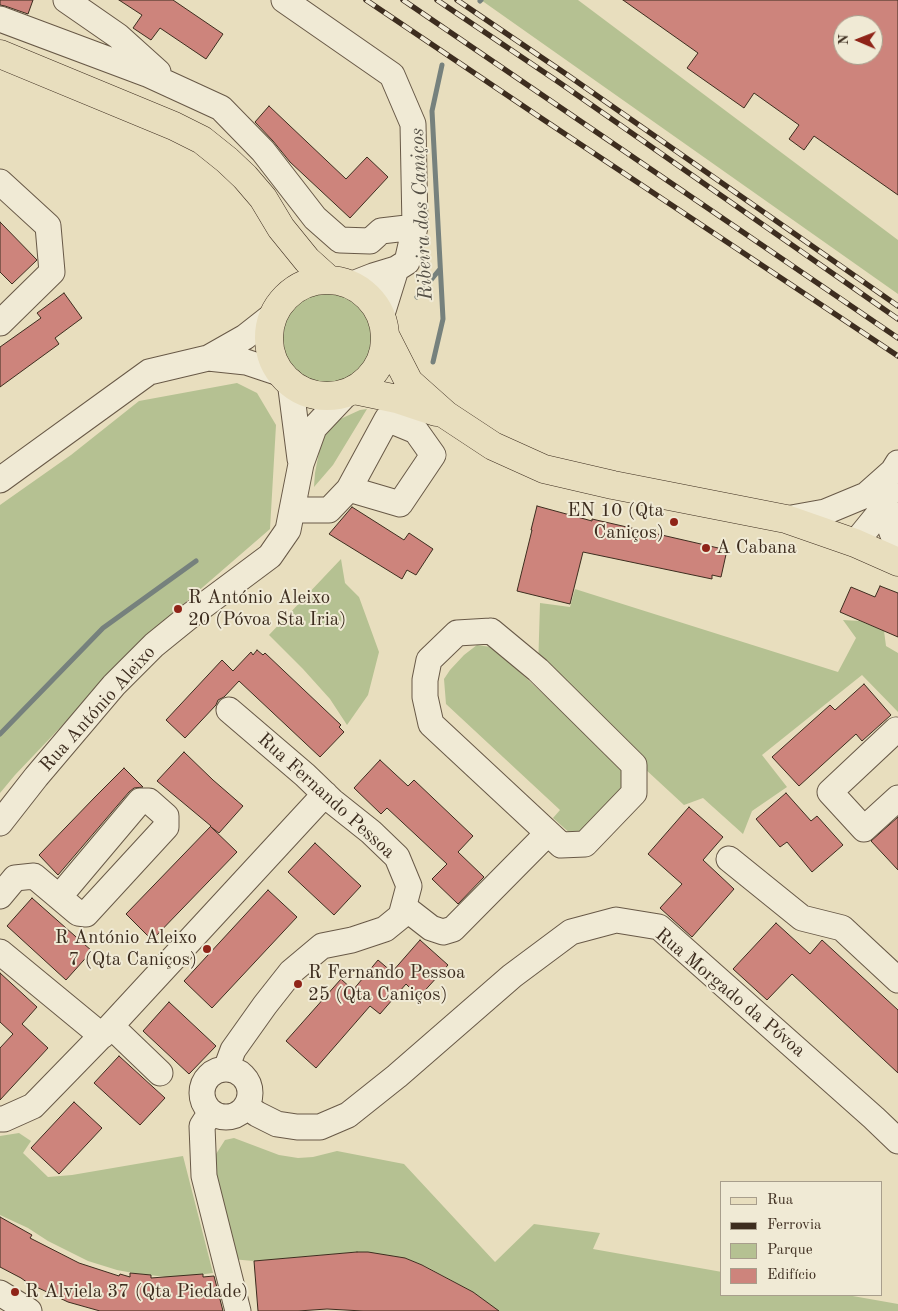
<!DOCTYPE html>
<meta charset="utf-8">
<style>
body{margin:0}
#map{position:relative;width:898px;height:1311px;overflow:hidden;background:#e8debe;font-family:"Old Standard TT",serif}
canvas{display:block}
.legend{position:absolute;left:720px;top:1181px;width:162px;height:115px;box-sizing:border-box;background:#f0ead5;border:1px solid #a89e8c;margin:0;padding:6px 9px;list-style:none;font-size:15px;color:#3d2d1f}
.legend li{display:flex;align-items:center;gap:10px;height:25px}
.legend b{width:25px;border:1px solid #a89e8c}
.north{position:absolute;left:833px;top:15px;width:50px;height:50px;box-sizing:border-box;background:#f0ead5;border:1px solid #a89e8c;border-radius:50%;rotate:271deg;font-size:14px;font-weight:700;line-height:20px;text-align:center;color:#3d2d1f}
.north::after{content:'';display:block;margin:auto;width:18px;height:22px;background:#8f2418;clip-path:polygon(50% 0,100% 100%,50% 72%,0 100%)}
</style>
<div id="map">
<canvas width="898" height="1311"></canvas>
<ul class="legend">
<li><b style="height:6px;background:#e8debe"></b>Rua</li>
<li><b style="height:6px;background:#3d2d1f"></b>Ferrovia</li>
<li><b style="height:14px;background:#b5c192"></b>Parque</li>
<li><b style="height:14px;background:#cd847c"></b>Edifício</li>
</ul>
<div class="north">N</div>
</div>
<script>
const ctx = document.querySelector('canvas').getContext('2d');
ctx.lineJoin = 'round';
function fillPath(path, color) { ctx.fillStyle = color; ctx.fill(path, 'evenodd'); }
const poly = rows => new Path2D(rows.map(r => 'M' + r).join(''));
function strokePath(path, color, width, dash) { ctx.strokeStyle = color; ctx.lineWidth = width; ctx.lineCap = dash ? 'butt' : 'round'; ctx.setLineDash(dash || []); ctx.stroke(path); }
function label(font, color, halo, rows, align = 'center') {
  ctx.font = font + ' "Old Standard TT",serif'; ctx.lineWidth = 4; ctx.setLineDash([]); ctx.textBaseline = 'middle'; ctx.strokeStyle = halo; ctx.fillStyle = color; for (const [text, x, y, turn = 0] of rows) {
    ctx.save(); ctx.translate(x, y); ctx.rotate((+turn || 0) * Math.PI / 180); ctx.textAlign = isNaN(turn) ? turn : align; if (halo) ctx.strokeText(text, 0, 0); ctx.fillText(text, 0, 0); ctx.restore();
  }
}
fillPath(poly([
 [481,0,578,0,898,240,898,294],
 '282 338a47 47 0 1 1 94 0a47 47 0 1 1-94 0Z',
 [237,383,257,393,276,425,270,529,151,632,15,775,0,793,0,505,71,455,139,401],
 [367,409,333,465,314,487,315,473,321,442,327,430,336,421,360,410],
 [341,559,345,583,359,597,379,652,368,695,347,725,330,699,303,669,269,635],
 [575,589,838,672,856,638,843,620,860,621,884,631,886,646,898,653,898,712,862,675,762,755,787,787,752,811,743,834,703,798,684,805,538,670,540,603,570,607],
 [477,645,491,647,495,649,626,771,630,780,588,833,572,835,553,818,560,810,446,704,444,679,450,670,464,655],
 [19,1133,31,1141,23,1153,48,1177,72,1175,183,1156,213,1273,174,1278,133,1273,117,1270,88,1261,48,1241,28,1228,0,1215,0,1136],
 [234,1138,279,1155,298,1158,313,1157,337,1151,404,1164,495,1262,534,1224,600,1233,593,1249,722,1272,722,1295,847,1295,898,1304,898,1311,497,1311,473,1292,425,1266,405,1258,357,1252,254,1261,231,1259,211,1164,216,1154,225,1140]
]), '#b5c192');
strokePath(poly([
 [480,1,481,0],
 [417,297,440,269],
 [433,362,443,319,432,111,442,65],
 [0,734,103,628,196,561]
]), '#76817d', 5);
const building = poly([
 [0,0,33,0,28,14,5,6,0,5,0,0],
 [119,0,173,0,223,34,206,59,160,28,151,40,133,28,142,15,119,0],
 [623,0,898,0,898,195,814,136,804,150,789,139,799,125,754,93,744,108,687,68,698,53,623,0],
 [843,25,873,25,873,55,843,55,843,25],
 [269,106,346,179,367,157,388,177,350,218,290,162,273,141,255,122,269,106],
 [0,222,37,260,12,284,0,272,0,222],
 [64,293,82,318,55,338,59,344,0,387,0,347,41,318,37,313,64,293],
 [537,506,592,521,592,519,727,550,721,577,712,575,712,579,583,552,570,604,517,591,532,530,531,530,537,506],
 [352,507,404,540,409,533,433,549,416,575,407,570,402,579,329,534,352,507],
 [880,586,898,593,898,637,840,612,851,587,875,597,880,586],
 [257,650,263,655,265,653,341,725,339,727,344,732,320,757,239,681,224,697,218,700,216,705,185,738,166,720,222,660,233,671,251,652,253,655,257,650],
 [864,684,891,715,862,741,856,734,799,786,772,757,830,705,835,710,864,684],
 [184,752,213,780,243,806,219,833,211,827,237,852,152,940,126,914,211,826,157,781,184,752],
 [380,760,408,786,414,780,473,836,458,852,484,877,458,904,432,879,447,864,387,808,381,814,354,788,380,760],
 [124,768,143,787,134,788,129,792,58,875,39,855,95,797,124,768],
 [786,793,811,821,817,816,843,845,812,872,787,842,780,847,756,819,786,793],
 [689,807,723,837,703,860,734,889,692,937,660,908,682,884,648,854,689,807],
 [898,817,898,870,871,841,898,817],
 [315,843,361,886,334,915,288,872,315,843],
 [268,890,297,917,212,1008,184,981,268,890],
 [32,898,92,951,66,980,7,926,32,898],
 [776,923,810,954,822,940,898,1010,898,1073,792,974,767,1000,733,969,776,923],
 [420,940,448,965,419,997,406,984,380,1014,370,1006,316,1068,286,1041,341,979,353,990,378,960,392,972,420,940],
 [0,973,37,1007,22,1024,48,1048,0,1100,0,1048,13,1034,0,1022,0,973],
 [169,1002,216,1046,189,1074,143,1031,169,1002],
 [119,1056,165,1098,140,1125,94,1083,119,1056],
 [74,1102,102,1128,59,1174,31,1148,74,1102],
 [0,1217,32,1235,30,1238,79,1263,119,1276,120,1274,130,1277,130,1273,151,1275,151,1278,203,1274,203,1277,214,1276,223,1311,100,1311,68,1302,28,1283,21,1278,0,1267,0,1217],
 [357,1252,368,1252,405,1258,422,1265,473,1292,499,1311,363,1311,327,1309,298,1311,258,1311,254,1261,357,1252]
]);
fillPath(building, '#cd847c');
strokePath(building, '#3d2d1f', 1);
const minor = poly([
 [66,0,118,36,158,72],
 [284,0,392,75,413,124,415,227,407,262,396,269,373,276,350,285],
 [0,19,147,74,221,108,263,151,315,218,340,240,370,241,381,231,415,227],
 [0,182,48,226,52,272,0,323],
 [382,314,396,269],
 [208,358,246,362,279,373],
 [290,381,300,459],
 [0,480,149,372,208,358,245,337,273,315],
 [885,502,890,527,898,549],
 [292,510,329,510,349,489,400,504,433,455,416,431,387,419,349,489],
 [786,519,825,512,866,495,893,471,898,463],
 [855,543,877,516,885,502,893,471],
 [491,631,538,670,634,765,634,793,585,844,561,845,431,724,425,697,425,680,429,660,457,633,491,631],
 [898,731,896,730,830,792,864,829,898,798],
 [0,823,36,777,114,685,154,645,191,615,270,556,288,530,301,464,314,428,348,392],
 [729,859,802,918,842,928,898,980],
 [0,896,15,878,34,876,59,897,78,913,86,914,166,827,166,816,149,801,140,801,59,897],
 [404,907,431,928,443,932,453,929,548,833],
 [0,952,102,1036],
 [111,1026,160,1073],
 [226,1069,233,1050,265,1005,291,972,322,946,352,940,385,929,401,916,409,886,397,857,371,832,332,801,305,775,229,710],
 '202 1093a24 24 0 1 1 48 0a24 24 0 1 1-48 0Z',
 [246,1106,257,1114,277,1124,297,1127,320,1127,348,1115,397,1076,512,976,571,932,616,920,659,927,874,1118,898,1141],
 [211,1112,202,1126,204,1176,238,1311],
 [0,1119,4,1119,33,1106,108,1029,325,794],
 [0,1293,29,1311]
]);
const major = poly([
 [0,54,174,126,202,140,227,160,245,177,263,198,281,228,307,260,327,278],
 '269 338a58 58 0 1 1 116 0a58 58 0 1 1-116 0Z',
 [386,337,409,382,446,415,493,446,544,469,613,485,786,519,855,543,898,562],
 [354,390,397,399,436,412]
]);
strokePath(minor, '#685947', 27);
strokePath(major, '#3d2d1f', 29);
strokePath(minor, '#f0ead5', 25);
strokePath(major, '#e8debe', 28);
const rail = poly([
 [366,0,538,116,898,356],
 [403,0,898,338],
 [437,0,560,83,898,319],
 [457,0,566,74,898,306]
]);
strokePath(rail, '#3d2d1f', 5.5);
strokePath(rail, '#f0ead5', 4, [11]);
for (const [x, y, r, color] of [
 [674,522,5,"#8f2418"],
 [706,548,5,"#8f2418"],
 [178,609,5,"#8f2418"],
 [207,949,5,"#8f2418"],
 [298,984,5,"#8f2418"],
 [15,1292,5,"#8f2418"]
]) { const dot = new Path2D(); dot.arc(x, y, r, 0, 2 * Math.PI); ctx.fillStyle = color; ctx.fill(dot); strokePath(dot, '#f0ead5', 2); }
label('19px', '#3d2d1f', '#f0ead5', [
 ["EN 10 (Qta",664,511,"right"],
 ["Caniços)",664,533,"right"],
 ["A Cabana",716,548],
 ["R António Aleixo",188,598],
 ["20 (Póvoa Sta Iria)",188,620],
 ["R António Aleixo",197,938,"right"],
 ["7 (Qta Caniços)",197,960,"right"],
 ["R Fernando Pessoa",308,973],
 ["25 (Qta Caniços)",308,995],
 ["R Alviela 37 (Qta Piedade)",25,1292]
], 'left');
label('19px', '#3d2d1f', '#f0ead5', [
 ["Rua António Aleixo",98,709,-48],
 ["Rua Fernando Pessoa",326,796,42],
 ["Rua Morgado da Póvoa",730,993,40]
]);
label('italic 20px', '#555046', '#f0ead5', [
 ["Ribeira dos Caniços",422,214,-93]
]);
</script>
